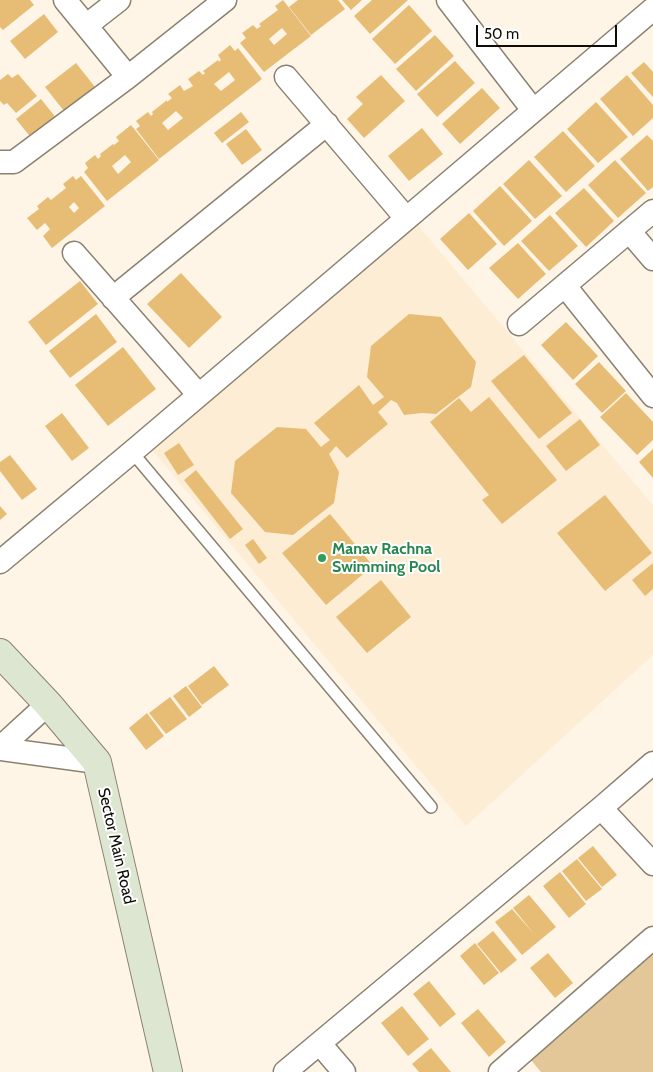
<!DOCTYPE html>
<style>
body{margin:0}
#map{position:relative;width:653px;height:1072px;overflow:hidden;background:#fef5e7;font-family:Cabin,sans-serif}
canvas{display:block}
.scale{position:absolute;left:476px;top:25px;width:141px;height:22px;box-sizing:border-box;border:2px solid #0f0c06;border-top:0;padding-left:6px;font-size:15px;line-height:18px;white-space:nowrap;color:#0f0c06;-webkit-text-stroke:4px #fff;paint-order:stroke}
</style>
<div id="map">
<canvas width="653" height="1072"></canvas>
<div class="scale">50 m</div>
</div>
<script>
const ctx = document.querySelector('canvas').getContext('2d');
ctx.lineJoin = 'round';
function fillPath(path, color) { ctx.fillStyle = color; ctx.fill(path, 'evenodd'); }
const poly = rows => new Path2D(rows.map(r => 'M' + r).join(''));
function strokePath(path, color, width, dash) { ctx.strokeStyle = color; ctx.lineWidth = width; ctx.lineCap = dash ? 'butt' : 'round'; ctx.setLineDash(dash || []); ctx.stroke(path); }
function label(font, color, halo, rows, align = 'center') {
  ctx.font = font + ' Cabin,sans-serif'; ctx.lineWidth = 4; ctx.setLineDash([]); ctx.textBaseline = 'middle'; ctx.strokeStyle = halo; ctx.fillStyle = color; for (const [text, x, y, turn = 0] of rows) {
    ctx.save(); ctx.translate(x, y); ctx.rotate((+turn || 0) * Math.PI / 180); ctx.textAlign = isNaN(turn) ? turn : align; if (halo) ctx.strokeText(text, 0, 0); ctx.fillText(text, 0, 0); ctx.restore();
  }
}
fillPath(poly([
 [416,223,653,505,653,655,466,826,153,451]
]), '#fdedd5');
fillPath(poly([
 [653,954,653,1072,541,1072,530,1059]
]), '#e3c799');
fillPath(poly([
 [0,0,30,0,34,5,3,30,0,27],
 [283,0,311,36,264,72,240,43,246,38,242,33,253,25,257,29,261,26,259,24,278,10,275,6],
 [282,28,287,34,274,45,269,39],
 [298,0,338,0,345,9,311,35,289,7],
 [342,0,362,0,351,10],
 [372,0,408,0,370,34,354,16],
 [409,5,432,31,395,64,372,39],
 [44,14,58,32,25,59,10,41],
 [435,35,454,56,416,91,396,69],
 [230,45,235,51,238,48,262,79,159,159,136,129,140,126,136,121,148,112,151,116,153,114,152,112,167,100,167,102,172,98,168,94,180,85,184,91,193,86,188,79,199,71,203,75,205,73,203,71,218,60,219,62,221,60,218,55],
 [229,72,235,80,221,91,214,84],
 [176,111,183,118,168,130,162,123],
 [455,61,475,83,437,117,417,94],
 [644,62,653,72,653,97,631,73],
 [76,63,99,92,80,107,75,102,64,111,45,87],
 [8,74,12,78,18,74,37,96,16,113,7,103,4,105,0,101,0,80],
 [381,75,405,101,364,138,347,119,363,104,356,97],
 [627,75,653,105,653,118,633,136,600,99],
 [482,88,500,108,460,144,442,124],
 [41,99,57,119,32,139,16,119],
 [596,102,628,137,598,163,567,129],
 [241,112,249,122,222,143,214,133],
 [131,125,159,160,107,201,84,172,88,168,85,163,95,155,98,159,101,156,100,154,113,144,114,145,119,141,116,137],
 [125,155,131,162,118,174,112,166],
 [422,128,443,154,409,181,388,156],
 [246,129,262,150,242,165,226,144],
 [563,131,595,166,566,192,534,157],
 [647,135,653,141,653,187,648,191,620,159],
 [529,160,562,196,535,219,503,184],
 [615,160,646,193,618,218,588,185],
 [73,176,76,180,81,176,105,206,52,248,43,236,50,229,45,223,37,230,27,218,39,209,37,206,48,197,51,200,66,188,63,184],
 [74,202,79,208,74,213,69,207],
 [500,186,532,221,504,246,473,211],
 [584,188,614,221,586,247,555,213],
 [469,213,497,244,468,270,440,239],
 [550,215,578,246,549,271,521,241],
 [518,243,546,274,518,299,489,268],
 [181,273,222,317,189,348,147,304],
 [80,281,98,304,46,345,28,322],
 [96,314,117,342,70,378,49,351],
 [409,314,441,317,476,362,471,387,436,414,422,413,404,415,397,403,391,400,378,412,388,424,347,458,336,446,329,454,339,472,334,503,293,535,265,532,231,493,235,461,277,427,306,429,321,447,330,440,314,423,359,385,373,405,384,397,367,377,371,346],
 [566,322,598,356,573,380,541,345],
 [123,347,156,389,108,426,75,385],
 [524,355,572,413,539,439,491,381],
 [599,362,626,391,602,413,575,384],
 [626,393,653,422,653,440,637,455,600,417],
 [489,397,557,480,502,524,482,500,489,495,430,422,459,398,471,412],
 [62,413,89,448,72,461,45,426],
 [580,419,600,445,566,471,546,446],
 [179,443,194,465,178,475,164,453],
 [653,449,653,478,639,462],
 [10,455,37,489,22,500,0,471,0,462],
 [196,470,243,529,230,539,184,480],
 [605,495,652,553,605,591,557,533],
 [0,506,7,514,0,520],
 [330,514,373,566,326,605,282,553],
 [253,539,267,558,259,564,245,545],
 [653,563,653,589,645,596,632,580],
 [381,580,411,617,367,653,336,617],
 [214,666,229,685,202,705,188,686],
 [186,686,202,707,189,717,173,696],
 [170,697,187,719,166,734,149,713],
 [147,713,164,736,146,750,129,728],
 [593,846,617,875,602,887,578,858],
 [577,859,602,889,586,901,562,871],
 [560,872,586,904,569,918,543,886],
 [529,895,556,927,522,955,495,922,512,909,534,934,513,908],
 [493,931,517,960,501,973,477,944],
 [475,943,499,973,484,985,460,956],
 [548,953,573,983,555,998,530,968],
 [429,981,456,1014,440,1027,413,994],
 [402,1006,429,1039,408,1056,381,1023],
 [478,1009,506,1042,489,1057,461,1023],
 [431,1048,451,1072,419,1072,412,1064]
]), '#e7bd76');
const lane = poly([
 [132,452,431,807]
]);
const street = poly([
 [65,0,128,77],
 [448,0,533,110],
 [87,25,119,0],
 [286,77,406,218],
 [0,162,14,162,128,77,225,0],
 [629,231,653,259],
 [74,253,198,394],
 [565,286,653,396],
 [113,298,327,124],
 [519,324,653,211],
 [0,562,132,452,653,9],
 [0,748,48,704],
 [0,749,97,762],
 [601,808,653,864],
 [320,1044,344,1072],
 [285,1072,601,808,653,763],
 [500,1072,653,938]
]);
const secondary = poly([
 [0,653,48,704,97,762,168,1072]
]);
strokePath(lane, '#8b8171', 14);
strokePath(street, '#8b8171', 25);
strokePath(secondary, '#8b8171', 30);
strokePath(lane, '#fff', 11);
strokePath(street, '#fff', 22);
strokePath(secondary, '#dce6d1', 28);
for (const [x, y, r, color] of [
 [322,558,5,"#2e9e5b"]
]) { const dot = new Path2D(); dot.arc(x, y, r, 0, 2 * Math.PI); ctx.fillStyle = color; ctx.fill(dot); strokePath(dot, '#fff', 2); }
label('bold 16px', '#27864d', '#fff', [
 ["Manav Rachna",332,549],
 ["Swimming Pool",332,567]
], 'left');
label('16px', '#0f0c06', '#fff', [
 ["Sector Main Road",116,846,77]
]);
</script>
